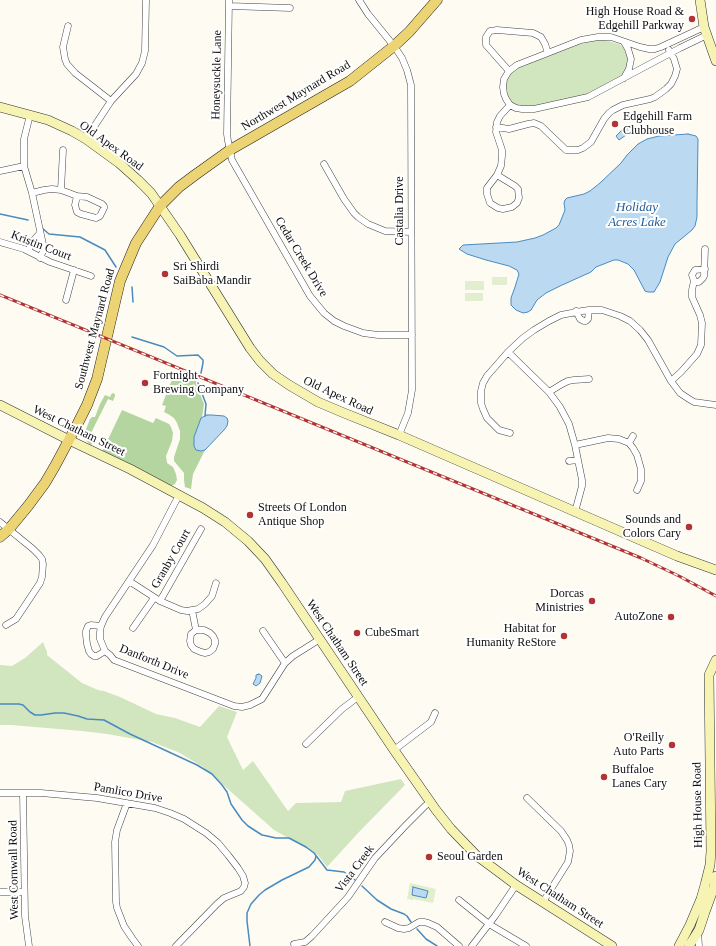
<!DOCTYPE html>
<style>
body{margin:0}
canvas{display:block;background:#fefcf2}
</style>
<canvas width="716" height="946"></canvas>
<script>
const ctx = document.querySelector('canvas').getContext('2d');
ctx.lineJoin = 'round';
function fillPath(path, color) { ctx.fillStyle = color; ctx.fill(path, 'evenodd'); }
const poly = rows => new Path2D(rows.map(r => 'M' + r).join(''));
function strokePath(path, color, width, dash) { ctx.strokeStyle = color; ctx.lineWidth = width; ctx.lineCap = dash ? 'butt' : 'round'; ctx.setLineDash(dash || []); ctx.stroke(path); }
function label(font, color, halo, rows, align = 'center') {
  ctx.font = font + ' "Times New Roman",serif'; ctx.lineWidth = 4; ctx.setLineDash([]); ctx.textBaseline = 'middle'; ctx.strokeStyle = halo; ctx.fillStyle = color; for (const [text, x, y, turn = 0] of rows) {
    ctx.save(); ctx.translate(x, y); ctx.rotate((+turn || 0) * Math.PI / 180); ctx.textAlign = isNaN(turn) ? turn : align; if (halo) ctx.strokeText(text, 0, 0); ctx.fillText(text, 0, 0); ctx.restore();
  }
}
fillPath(poly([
 [597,40,605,40,619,44,623,47,626,53,628,58,627,69,621,77,591,93,580,97,532,107,519,107,508,100,504,85,505,80,513,70,548,55,577,45],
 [43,642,47,652,47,655,82,683,98,690,104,691,120,697,156,714,175,718,200,727,219,706,237,712,227,737,243,770,253,761,288,811,296,803,341,802,345,791,401,779,405,785,359,832,327,867,318,855,274,830,203,767,178,752,152,742,107,734,82,731,11,725,0,725,0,665,12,666,25,658]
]), '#d1e6be');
fillPath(poly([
 [175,372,196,380,196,384,204,404,202,417,201,418,201,451,205,450,193,474,191,489,185,487,184,480,184,473,174,461,174,457,180,439,180,431,177,423,174,418,168,414,164,412,166,406,162,405],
 [112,393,115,394,115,396,113,401,108,399,89,437,94,440,92,444,90,445,83,437,90,419,92,417,95,417,100,404,105,395,110,397],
 [122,410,153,423,156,418,169,424,171,427,173,433,172,441,166,456,167,463,173,467,176,474,177,480,175,484,171,486,102,452]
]), '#b4d59f');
fillPath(poly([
 [492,277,507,277,507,285,492,285],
 [465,281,484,281,484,290,465,290],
 [465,293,483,293,483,301,465,301],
 [410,883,436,889,433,903,413,899,413,900,407,899]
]), '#e1eecf');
const water = poly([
 [630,127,632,132,626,135,619,140,616,136,622,130,630,127],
 [688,134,696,136,698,139,697,204,697,217,695,226,692,230,675,244,668,257,660,282,654,292,648,292,645,291,634,270,628,264,618,260,614,260,596,267,591,272,560,286,546,293,537,300,531,310,528,312,523,313,516,310,511,305,511,298,515,287,519,274,517,270,509,266,486,260,467,254,459,249,463,245,517,242,535,238,543,235,556,228,559,225,565,210,564,203,565,200,567,198,584,194,590,191,600,183,621,163,627,155,638,144,647,139,659,136,688,134],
 [207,415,212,415,224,416,227,418,228,421,227,426,224,430,205,450,201,451,196,450,194,446,194,437,201,418,207,415],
 [259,674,262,676,260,683,256,686,253,684,256,678,256,675,259,674],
 [413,887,428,891,426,898,412,895,413,887]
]);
fillPath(water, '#bbdaf1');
strokePath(water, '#498bc1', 1);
strokePath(poly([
 [0,214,28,220],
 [42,228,49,234,80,237,105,250,116,267],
 [132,287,133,302],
 [132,337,164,347,177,356,198,355,203,360,203,363,201,373],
 [198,383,206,404,205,416],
 [0,704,19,704,23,705,30,712,35,715,41,715,55,713,64,713,78,716,87,719,104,720,130,734,197,765,212,774,222,785,227,792,231,804,242,820,248,826,262,835,267,836,276,838,289,838,306,847,314,853,327,870,344,872,355,880],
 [362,886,377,900,391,909,404,914,407,916,411,922],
 [417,929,426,939,437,946],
 [250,946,247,921,247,913,251,904,259,895,265,890,282,880,309,867,315,860,316,856]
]), '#498bc1', 1.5);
const street = poly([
 [229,0,227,134,228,141,232,160,236,167,310,296,324,313,334,321,344,326,363,333,378,335,412,335],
 [359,0,368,14,394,46,402,58,407,70,411,85,412,390,408,413,399,435],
 [229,6,290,8],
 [68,26,63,47,65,59,67,64,75,73,111,101],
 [704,27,661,47,655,49,649,49,640,47,611,37,598,37,581,40,517,65,509,71,504,79,503,87,504,94,506,99,510,105,516,108,522,109,534,109,588,97,680,48,707,35],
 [624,42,628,49,631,59,629,69,624,78],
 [509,71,486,45,486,37,490,31,497,30,533,33,541,37,545,44,548,53],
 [30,115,24,139,24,166,32,193,44,249,40,258],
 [496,127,509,129,528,124,534,123,541,126,566,150,578,150,583,148,591,142,604,119,609,113,613,110,623,105,650,99,655,97,666,89,671,84,675,76,677,69,674,59,669,50],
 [86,139,111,101,136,74,142,63,145,51,146,0],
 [324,164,344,199,354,213,358,217,368,224,385,231,411,232],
 [0,171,24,166],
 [497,175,487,188,487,194,490,203,498,208,503,209,512,207,517,203,519,198,518,189,515,186,497,175,501,166,502,156,502,150,496,132,497,122,500,116,510,105],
 [61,190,63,150],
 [32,193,44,190,52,189,61,190,77,196,87,197,102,204,104,206,104,208,100,216,96,218,81,214,77,212,75,205,77,196],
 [0,242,24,249,50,262,91,276],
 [28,251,33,241,40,233],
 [694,281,697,282,699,282,703,278,704,276,705,249],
 [66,300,74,270],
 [576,311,580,319,584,321,586,321,588,319,589,310],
 [508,352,549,392,560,407,569,424,575,445,582,480,582,486,575,512],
 [671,381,681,372,697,354,701,345,702,323,700,315,692,297,692,290,694,281,692,275,695,270,705,269],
 [549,392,562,384,568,381,574,380,589,379],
 [510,433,499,430,487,418,483,409,481,403,481,391,483,383,487,376,508,352,523,338,534,330,549,321,561,315,582,311,589,310,602,310,620,316,630,321,640,330,648,340,671,381,680,393,689,399,694,402,716,405],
 [629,443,633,436],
 [575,445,608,438,619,439,629,443,633,448,637,455,641,469,641,481,637,490],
 [569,461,578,460],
 [179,495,153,545,105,617,101,626,100,632,100,639,105,651,110,655,114,660,234,706,242,707,250,705,262,699,285,663,293,656,320,639],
 [0,522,33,549,39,555,42,559,43,564,42,577,40,583,16,619,6,625],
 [129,581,160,601,181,610,187,611,192,610,198,609,205,604,212,596,216,583],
 [160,601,201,529],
 [192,610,196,630,191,634,190,641,191,645,194,649,201,652,205,653,209,652,213,649,215,644,215,640,213,636,210,633,204,630,196,630],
 [101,626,91,625,88,626,86,631,86,635,87,644,89,651,91,654,94,656,97,656,105,651],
 [133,628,154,598],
 [263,631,285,663],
 [306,744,342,709,358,697],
 [394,750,431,722,435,713],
 [0,793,41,793,97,798,155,808,170,813,184,819,206,833,218,843,228,855,238,868,243,876,245,883,244,887,241,891,224,898,217,904,176,946],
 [23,793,25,916,29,946],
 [527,798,561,831,567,840,569,845,570,851,568,862,543,902],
 [127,803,117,830,115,842,116,902,117,908,124,926,132,938,138,946],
 [0,892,24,892],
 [459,900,489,924,526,946],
 [385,922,398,928,404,929,409,928,419,922,424,922,428,923,437,927,459,946],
 [698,932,699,946],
 [294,944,305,942,312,936,348,897,375,858,406,825,425,806,430,802],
 [472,946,495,916,516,885]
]);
const secondary = poly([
 [700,0,704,27,716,61],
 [0,107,48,120,72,131,86,139,119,163,138,180,151,193,160,206,180,235,250,348,260,361,273,374,289,385,318,402,344,413,399,435,677,556,716,570],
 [0,405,69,440,130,469,203,508,225,522,248,541,265,559,282,583,394,750,436,810,451,829,477,856,496,870,516,885,612,946],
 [679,946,690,925,701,899,705,885,710,865,711,851,709,675,716,660],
 [689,946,699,930,705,912,714,887,716,876]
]);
const primary = poly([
 [0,537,9,529,28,506,45,483,55,466,78,423,87,405,97,379,120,281,136,243,160,206,179,187,195,175,230,150,350,81,394,46,409,32,437,0]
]);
strokePath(street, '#424242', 7);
strokePath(secondary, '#313131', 10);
strokePath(primary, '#202020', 11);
strokePath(street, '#fff', 6);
strokePath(secondary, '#f7f3b3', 9);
strokePath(primary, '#ecd474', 10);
const rail = poly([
 [0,295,641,558,679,576,716,596]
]);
strokePath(rail, '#b23333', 3);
strokePath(rail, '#fff', 1.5, [4.5]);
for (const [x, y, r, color] of [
 [692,19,4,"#b23333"],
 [615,124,4,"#b23333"],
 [165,274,4,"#b23333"],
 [145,383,4,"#b23333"],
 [250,515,4,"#b23333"],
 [689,527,4,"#b23333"],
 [592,601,4,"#b23333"],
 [671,617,4,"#b23333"],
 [357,633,4,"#b23333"],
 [564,636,4,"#b23333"],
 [672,745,4,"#b23333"],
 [604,777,4,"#b23333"],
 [429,857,4,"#b23333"]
]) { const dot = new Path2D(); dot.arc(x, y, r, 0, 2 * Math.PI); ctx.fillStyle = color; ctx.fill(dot); strokePath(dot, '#fff', 1.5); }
label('12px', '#0f0f0f', '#fff', [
 ["High House Road &",684,12,"right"],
 ["Edgehill Parkway",684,26,"right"],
 ["Edgehill Farm",623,117],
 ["Clubhouse",623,131],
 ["Sri Shirdi",173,267],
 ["SaiBaba Mandir",173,281],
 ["Fortnight",153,376],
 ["Brewing Company",153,390],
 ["Streets Of London",258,508],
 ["Antique Shop",258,522],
 ["Sounds and",681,520,"right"],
 ["Colors Cary",681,534,"right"],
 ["Dorcas",584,594,"right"],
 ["Ministries",584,608,"right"],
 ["AutoZone",663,617,"right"],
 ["Habitat for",556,629,"right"],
 ["Humanity ReStore",556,643,"right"],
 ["CubeSmart",365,633],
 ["O'Reilly",664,738,"right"],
 ["Auto Parts",664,752,"right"],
 ["Buffaloe",612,770],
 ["Lanes Cary",612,784],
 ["Seoul Garden",437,857]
], 'left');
label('12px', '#0f0f0f', '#fff', [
 ["Honeysuckle Lane",217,75,-89],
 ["Northwest Maynard Road",296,96,-31],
 ["Old Apex Road",111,146,36],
 ["Castalia Drive",400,211,-90],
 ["Kristin Court",41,246,21],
 ["Cedar Creek Drive",301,257,59],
 ["Southwest Maynard Road",95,329,-75],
 ["Old Apex Road",338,396,25],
 ["West Chatham Street",79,431,26],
 ["Granby Court",171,559,-60],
 ["West Chatham Street",337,643,56],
 ["Danforth Drive",154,662,22],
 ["Pamlico Drive",128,793,10],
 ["High House Road",698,805,-91],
 ["Vista Creek",355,869,-53],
 ["West Cornwall Road",14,870,-91],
 ["West Chatham Street",560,898,33]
]);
label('italic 13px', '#235e95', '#fff', [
 ["Holiday",637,208],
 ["Acres Lake",637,223]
]);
</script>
